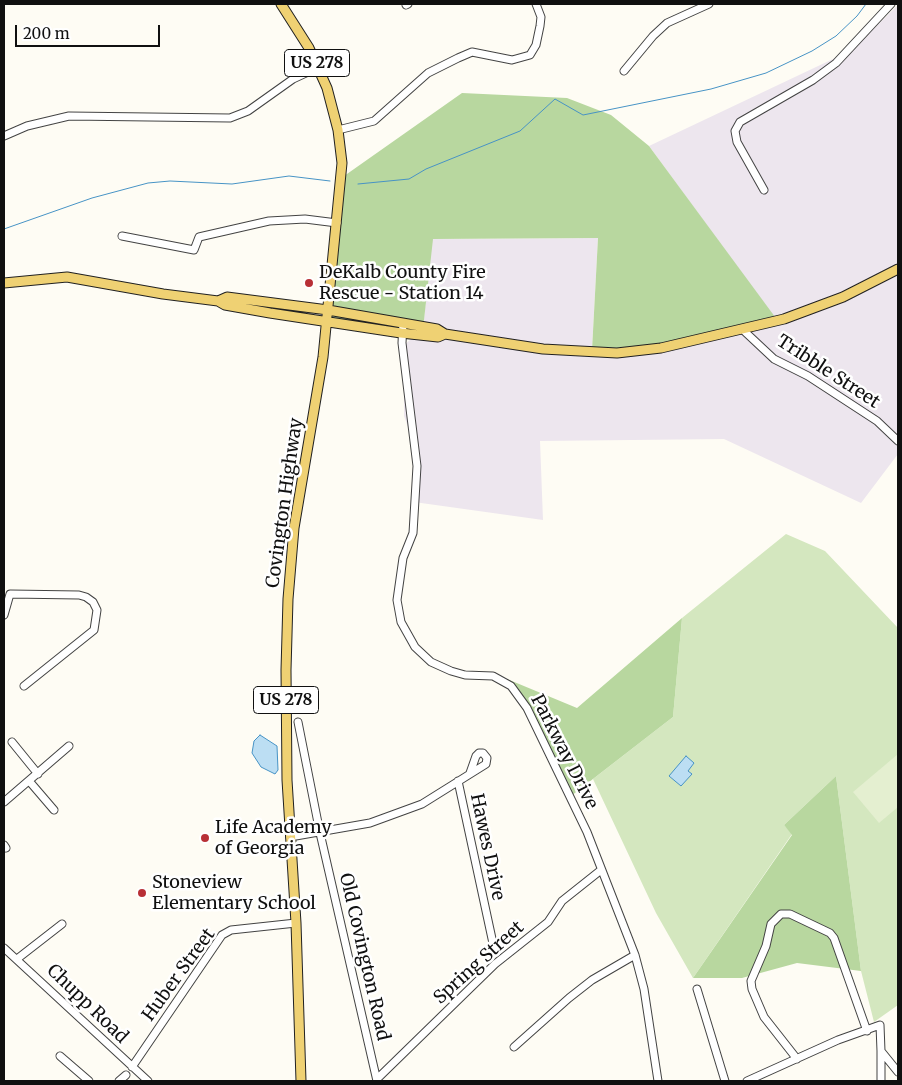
<!DOCTYPE html>
<style>
body{margin:0}
#map{position:relative;width:902px;height:1085px;overflow:hidden;background:#fefcf4;font-family:Merriweather,serif}
canvas{display:block}
.frame{position:absolute;inset:0;border:5px solid #101010;pointer-events:none}
.scale{position:absolute;left:15px;top:25px;width:145px;height:22px;box-sizing:border-box;border:2px solid #101010;border-top:0;padding-left:6px;font-size:15px;line-height:18px;white-space:nowrap;color:#101010;-webkit-text-stroke:4px #fff;paint-order:stroke}
</style>
<div id="map">
<canvas width="902" height="1085"></canvas>
<div class="frame"></div>
<div class="scale">200 m</div>
</div>
<script>
const ctx = document.querySelector('canvas').getContext('2d');
ctx.lineJoin = 'round';
function fillPath(path, color) { ctx.fillStyle = color; ctx.fill(path, 'evenodd'); }
const poly = rows => new Path2D(rows.map(r => 'M' + r).join(''));
function strokePath(path, color, width, dash) { ctx.strokeStyle = color; ctx.lineWidth = width; ctx.lineCap = dash ? 'butt' : 'round'; ctx.setLineDash(dash || []); ctx.stroke(path); }
function label(font, color, halo, rows, align = 'center') {
  ctx.font = font + ' Merriweather,serif'; ctx.lineWidth = 5; ctx.setLineDash([]); ctx.textBaseline = 'middle'; ctx.strokeStyle = halo; ctx.fillStyle = color; for (const [text, x, y, turn = 0] of rows) {
    ctx.save(); ctx.translate(x, y); ctx.rotate((+turn || 0) * Math.PI / 180); ctx.textAlign = isNaN(turn) ? turn : align; if (halo) ctx.strokeText(text, 0, 0); ctx.fillText(text, 0, 0); ctx.restore();
  }
}
fillPath(poly([
 [898,5,898,454,861,503,724,439,540,441,543,520,414,502,416,448,404,416,404,345,423,329,432,239,598,238,592,349,777,321,649,146,852,50]
]), '#ede6ee');
fillPath(poly([
 [786,534,825,551,898,628,898,1005,874,1022,861,971,836,776,784,825,792,834,693,978,656,913,593,779,673,717,682,618]
]), '#d4e7bf');
fillPath(poly([
 [462,93,567,98,611,115,649,146,778,321,650,351,592,350,598,238,433,239,423,329,327,322,337,181],
 [682,618,673,717,571,796,563,775,514,695,507,679,577,708],
 [836,776,861,971,797,963,742,978,693,978,792,835,784,825]
]), '#b8d79f');
fillPath(poly([
 [898,754,898,807,879,823,853,792]
]), '#e4efd0');
const water = poly([
 [260,735,277,746,278,770,275,774,261,767,252,753,254,741,260,735],
 [686,756,694,763,688,771,692,774,681,786,669,776,686,756]
]);
fillPath(water, '#bcdef3');
strokePath(water, '#4793c5', 1);
strokePath(poly([
 [358,184,409,179,426,169,520,131,555,99,583,115,711,89,766,73,812,51,836,36,857,16,866,4],
 [4,229,92,198,148,183,170,181,232,184,289,176,330,181]
]), '#4793c5', 1);
const minor = poly([
 [406,5,408,4],
 [624,71,653,36,667,23,709,4],
 [338,130,374,121,428,73,458,58,472,52,512,60,530,55,536,45,540,26,541,17,536,4],
 [4,136,27,126,69,116,230,118,248,111,293,79,319,67],
 [764,190,737,142,735,131,740,122,813,80,836,63,891,4],
 [122,236,194,250,199,237,269,221,305,219,337,223],
 [403,323,402,343,417,466,413,533,403,558,397,600,401,622,415,647,431,662,451,671,465,675,493,676,511,686,527,708,587,832,635,955,644,989,658,1081],
 [742,329,774,359,808,376,877,421,898,441],
 [4,615,10,594,79,595,86,597,93,602,97,610,94,630,24,686],
 [298,722,320,833,377,1081],
 [12,742,38,774],
 [458,781,494,948],
 [30,782,54,810],
 [4,802,69,746],
 [290,837,370,823,422,804,486,764,487,758,483,753,479,753,476,756,470,773],
 [4,845,6,848],
 [4,948,148,1081],
 [17,959,62,924],
 [697,989,725,1081],
 [514,1047,569,998,592,980,635,955],
 [881,1051,881,1081],
 [60,1056,89,1081],
 [797,1059,764,1017,752,989,751,981,766,946,771,924,781,914,790,914,830,933,834,938,867,1031],
 [132,1067,222,935,231,930,296,923],
 [377,1079,495,964,548,922,562,901,601,870],
 [119,1081,126,1075],
 [747,1081,838,1040,880,1025,881,1051,898,1072]
]);
const major = poly([
 [281,4,309,48,327,88,338,130,342,163,323,357,294,528,288,599,286,670,287,780,296,923,301,1081],
 [4,283,67,277,163,294,218,301,227,297,328,310,437,329,445,334,543,349,617,353,661,348,784,319,843,297,898,269],
 [218,301,225,305,270,313,401,333,438,337,445,334]
]);
strokePath(minor, '#434343', 9);
strokePath(major, '#212121', 11);
strokePath(minor, '#fff', 7);
strokePath(major, '#efd173', 9);
for (const [x, y, r, color] of [
 [309,283,5,"#b83036"],
 [205,838,5,"#b83036"],
 [142,893,5,"#b83036"]
]) { const dot = new Path2D(); dot.arc(x, y, r, 0, 2 * Math.PI); ctx.fillStyle = color; ctx.fill(dot); strokePath(dot, '#fff', 2); }
for (const [x, y, w] of [
 [317,63,65],
 [286,700,65]
]) { const box = new Path2D(); box.roundRect(x - w / 2, y - 13.5, w, 27, 4); ctx.fillStyle = '#fff'; ctx.fill(box); strokePath(box, '#101010', 1); }
label('bold 16px', '#101010', null, [
 ["US 278",317,63],
 ["US 278",286,700]
]);
label('18px', '#101010', '#fff', [
 ["DeKalb County Fire",319,273],
 ["Rescue - Station 14",319,294],
 ["Life Academy",215,828],
 ["of Georgia",215,849],
 ["Stoneview",152,883],
 ["Elementary School",152,904]
], 'left');
label('18px', '#101010', '#fff', [
 ["Tribble Street",828,372,33],
 ["Covington Highway",285,503,-82],
 ["Parkway Drive",564,752,63],
 ["Hawes Drive",487,847,78],
 ["Old Covington Road",364,957,77],
 ["Spring Street",479,963,-42],
 ["Huber Street",179,975,-54],
 ["Chupp Road",87,1004,44]
]);
</script>
